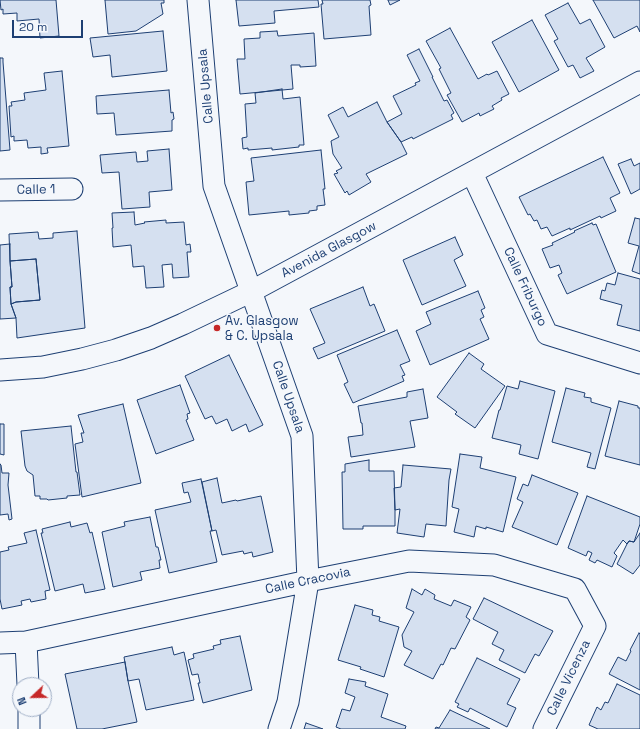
<!DOCTYPE html>
<style>
body{margin:0}
#map{position:relative;width:640px;height:729px;overflow:hidden;background:#f4f7fb;font-family:"Space Grotesk",sans-serif}
canvas{display:block}
.north{position:absolute;left:12px;top:677px;width:40px;height:40px;box-sizing:border-box;background:#f4f7fb;border:1px solid #9eadc5;border-radius:50%;rotate:248deg;font-size:11px;font-weight:700;line-height:16px;text-align:center;color:#1d3f73}
.north::after{content:'';display:block;margin:auto;width:14px;height:18px;background:#c62828;clip-path:polygon(50% 0,100% 100%,50% 72%,0 100%)}
.scale{position:absolute;left:12px;top:20px;width:71px;height:18px;box-sizing:border-box;border:2px solid #1d3f73;border-top:0;padding-left:5px;font-size:12px;line-height:14px;white-space:nowrap;color:#1d3f73;-webkit-text-stroke:3px #f4f7fb;paint-order:stroke}
</style>
<div id="map">
<canvas width="640" height="729"></canvas>
<div class="north">N</div>
<div class="scale">20 m</div>
</div>
<script>
const ctx = document.querySelector('canvas').getContext('2d');
ctx.lineJoin = 'round';
function fillPath(path, color) { ctx.fillStyle = color; ctx.fill(path, 'evenodd'); }
const poly = rows => new Path2D(rows.map(r => 'M' + r).join(''));
function strokePath(path, color, width, dash) { ctx.strokeStyle = color; ctx.lineWidth = width; ctx.lineCap = dash ? 'butt' : 'round'; ctx.setLineDash(dash || []); ctx.stroke(path); }
function label(font, color, halo, rows, align = 'center') {
  ctx.font = font + ' "Space Grotesk",sans-serif'; ctx.lineWidth = 3; ctx.setLineDash([]); ctx.textBaseline = 'middle'; ctx.strokeStyle = halo; ctx.fillStyle = color; for (const [text, x, y, turn = 0] of rows) {
    ctx.save(); ctx.translate(x, y); ctx.rotate((+turn || 0) * Math.PI / 180); ctx.textAlign = isNaN(turn) ? turn : align; if (halo) ctx.strokeText(text, 0, 0); ctx.fillText(text, 0, 0); ctx.restore();
  }
}
const building = poly([
 [0,0,56,0,59,36,40,38,39,19,17,21,17,13,3,14,3,9,1,10,0,0],
 [105,0,164,0,164,3,161,3,163,14,136,31,108,34,105,0],
 [236,0,318,0,319,7,274,11,275,23,239,26,236,0],
 [322,0,370,0,371,5,369,6,371,35,324,39,321,4,323,4,322,0],
 [388,0,400,0,390,5,388,0],
 [593,0,640,0,640,32,637,26,614,38,593,0],
 [568,3,580,24,590,19,605,47,586,58,594,71,580,78,573,65,568,67,554,41,558,39,545,15,568,3],
 [532,20,559,70,519,92,492,42,532,20],
 [450,28,478,79,487,74,488,75,497,71,509,94,501,98,502,100,492,106,494,109,480,116,479,113,462,122,447,95,451,93,439,69,441,68,426,41,450,28],
 [163,31,167,71,112,77,110,55,93,57,90,38,163,31],
 [277,31,278,36,314,33,316,66,300,67,300,65,291,65,293,89,240,94,237,59,245,59,244,39,260,38,260,32,277,31],
 [419,49,433,77,432,77,444,101,447,100,454,113,451,115,453,119,413,139,412,137,401,142,387,122,402,114,393,96,416,85,415,83,420,81,407,55,419,49],
 [0,58,3,58,3,62,10,150,0,151,0,58],
 [62,71,69,146,47,148,48,153,41,154,41,147,28,148,27,140,14,141,14,136,11,137,9,106,12,106,11,102,25,100,24,93,46,90,44,73,62,71],
 [282,89,283,99,300,97,304,145,299,145,299,147,272,150,272,148,248,150,248,148,243,149,242,138,247,137,245,104,256,103,255,93,282,89],
 [169,90,171,113,173,112,174,119,172,120,172,131,116,135,114,113,97,114,96,96,169,90],
 [377,102,387,122,401,142,407,154,366,174,371,182,349,195,347,191,345,193,334,174,338,173,336,171,342,168,333,154,331,141,339,137,328,115,343,107,348,117,377,102],
 [169,149,172,190,149,192,150,207,122,209,119,172,102,173,100,155,136,152,137,162,148,161,147,151,169,149],
 [321,150,325,189,323,189,325,205,317,206,317,210,309,211,309,213,289,215,289,211,249,215,246,182,254,181,251,158,321,150],
 [603,157,620,193,610,198,616,211,601,218,600,216,570,230,570,228,552,236,547,227,541,229,537,220,534,221,530,214,528,215,519,197,603,157],
 [631,159,634,166,640,163,640,189,631,194,618,164,631,159],
 [134,212,135,225,145,223,144,222,166,220,166,223,184,222,186,245,190,244,191,252,187,252,189,277,173,278,172,264,162,265,164,287,146,288,144,266,133,267,131,245,113,247,112,228,113,228,112,213,134,212],
 [635,218,640,219,640,274,632,271,639,246,628,243,635,218],
 [592,223,593,225,596,224,616,272,567,294,558,275,562,273,559,265,550,268,542,249,553,245,552,243,575,232,574,231,592,223],
 [77,231,85,328,17,338,16,318,11,304,16,302,40,300,36,259,10,261,9,234,38,232,39,239,53,238,53,233,77,231],
 [455,237,463,255,454,260,466,286,422,305,403,260,455,237],
 [10,244,10,261,12,287,10,287,11,304,16,318,0,319,0,245,10,244],
 [36,259,40,300,16,302,11,304,10,287,12,287,10,261,36,259],
 [618,273,640,279,640,331,617,325,622,305,600,299,602,290,605,291,607,283,615,285,618,273],
 [363,287,370,306,374,304,385,331,318,359,313,348,325,343,310,309,363,287],
 [478,291,485,308,481,310,484,317,480,319,489,339,430,365,416,331,431,324,426,312,478,291],
 [397,330,410,361,400,365,405,375,402,376,404,381,353,403,344,384,348,382,337,355,397,330],
 [469,353,484,364,481,369,505,386,475,428,455,414,457,412,437,397,469,353],
 [229,355,263,425,249,432,246,424,232,431,227,419,216,424,212,416,205,419,185,376,229,355],
 [520,381,555,391,538,459,519,454,521,445,492,438,499,410,500,410,507,386,518,389,520,381],
 [180,385,190,413,187,414,188,419,186,420,194,440,156,454,137,400,180,385],
 [566,388,585,393,584,397,591,398,591,402,611,408,595,469,587,467,591,453,552,442,566,388],
 [423,389,428,418,410,421,415,447,351,457,348,437,363,435,362,423,361,423,358,406,407,397,407,392,423,389],
 [619,401,638,406,638,408,640,408,640,465,605,456,619,401],
 [123,404,141,483,82,497,75,444,83,442,81,433,84,433,78,415,123,404],
 [0,424,4,424,4,455,0,454,0,424],
 [71,426,76,472,77,472,80,495,67,496,67,498,48,500,47,499,40,499,40,496,35,496,33,475,27,471,25,466,21,431,71,426],
 [460,454,482,457,480,468,516,477,503,532,486,527,486,529,476,526,474,537,454,532,459,509,452,507,460,454],
 [369,460,369,471,394,471,395,510,395,526,363,526,363,529,343,529,342,472,345,472,345,464,369,460],
 [0,464,1,465,2,473,9,473,8,485,12,519,9,520,8,514,0,515,0,464],
 [403,465,451,469,449,480,446,526,426,524,424,537,397,533,400,509,395,510,394,488,401,487,403,465],
 [532,475,578,493,557,545,512,527,523,502,517,499,523,484,528,486,532,475],
 [217,478,222,503,236,500,237,501,261,496,273,552,253,557,252,552,244,554,243,551,222,555,216,530,212,531,202,482,217,478],
 [201,479,212,531,210,531,217,562,169,573,155,510,191,502,188,492,184,493,182,483,201,479],
 [587,496,640,517,640,524,634,542,629,541,627,544,623,540,614,553,617,556,612,567,597,560,595,563,589,560,592,553,588,551,586,556,568,548,587,496],
 [150,517,156,547,158,547,161,560,159,560,160,568,140,572,142,580,113,587,102,532,125,526,124,522,150,517],
 [70,522,71,527,87,523,90,533,92,532,105,589,85,593,83,584,55,591,41,533,43,533,42,529,70,522],
 [36,530,50,590,45,591,46,599,31,602,30,599,21,601,22,605,2,609,0,599,0,552,9,550,8,547,27,543,24,533,36,530],
 [640,533,640,565,633,574,617,564,627,544,629,541,634,542,640,533],
 [412,589,422,595,425,589,435,595,434,599,451,606,454,600,471,607,466,617,470,620,455,649,451,648,443,665,441,664,433,679,404,665,412,651,404,647,402,635,414,612,406,608,412,589],
 [484,598,553,631,539,656,535,654,525,673,499,660,504,650,492,644,498,632,473,619,484,598],
 [355,605,373,610,372,615,380,617,379,621,399,627,384,677,360,669,361,667,338,660,355,605],
 [639,633,640,634,640,690,609,674,618,657,626,661,631,651,630,650,639,633],
 [240,636,252,690,203,703,198,683,200,683,198,674,192,675,188,660,194,658,193,654,214,649,213,646,221,644,220,640,240,636],
 [172,647,174,655,184,652,194,700,146,710,139,679,128,681,124,657,172,647],
 [477,658,520,679,507,704,516,708,507,727,470,708,468,712,457,707,459,704,455,702,477,658],
 [125,662,128,681,137,722,102,729,77,729,65,674,125,662],
 [349,679,366,682,365,686,388,694,381,717,406,726,405,729,341,729,336,727,342,709,350,711,355,697,345,693,349,679],
 [617,684,640,695,640,729,598,729,589,725,597,707,601,710,605,702,608,703,617,684],
 [450,710,490,729,435,729,436,727,439,728,450,710],
 [306,723,323,729,304,729,306,723]
]);
fillPath(building, '#d5e0f0');
strokePath(building, '#1d3f73', 1);
const street = poly([
 [198,0,214,186,302,436,308,581,288,702,279,729],
 [472,173,547,334,640,363],
 [0,190,72,189],
 [0,370,43,367,82,359,116,350,151,338,183,324,252,291,640,82],
 [26,642,28,685],
 [0,643,26,642,308,581,409,561,494,565,575,589,595,626,544,729],
 [29,709,29,729]
]);
strokePath(street, '#1d3f73', 23);
strokePath(street, '#f4f7fb', 21);
for (const [x, y, r, color] of [
 [217,328,4,"#c62828"]
]) { const dot = new Path2D(); dot.arc(x, y, r, 0, 2 * Math.PI); ctx.fillStyle = color; ctx.fill(dot); strokePath(dot, '#f4f7fb', 1.5); }
label('13px', '#1d3f73', '#f4f7fb', [
 ["Calle Upsala",206,86,-95],
 ["Calle 1",36,190,-1],
 ["Avenida Glasgow",329,250,-28],
 ["Calle Friburgo",525,287,65],
 ["Calle Upsala",288,397,71],
 ["Calle Cracovia",308,581,-12],
 ["Calle Vicenza",569,678,-64]
]);
label('13px', '#1d3f73', '#f4f7fb', [
 ["Av. Glasgow",225,321],
 ["& C. Upsala",225,336]
], 'left');
</script>
